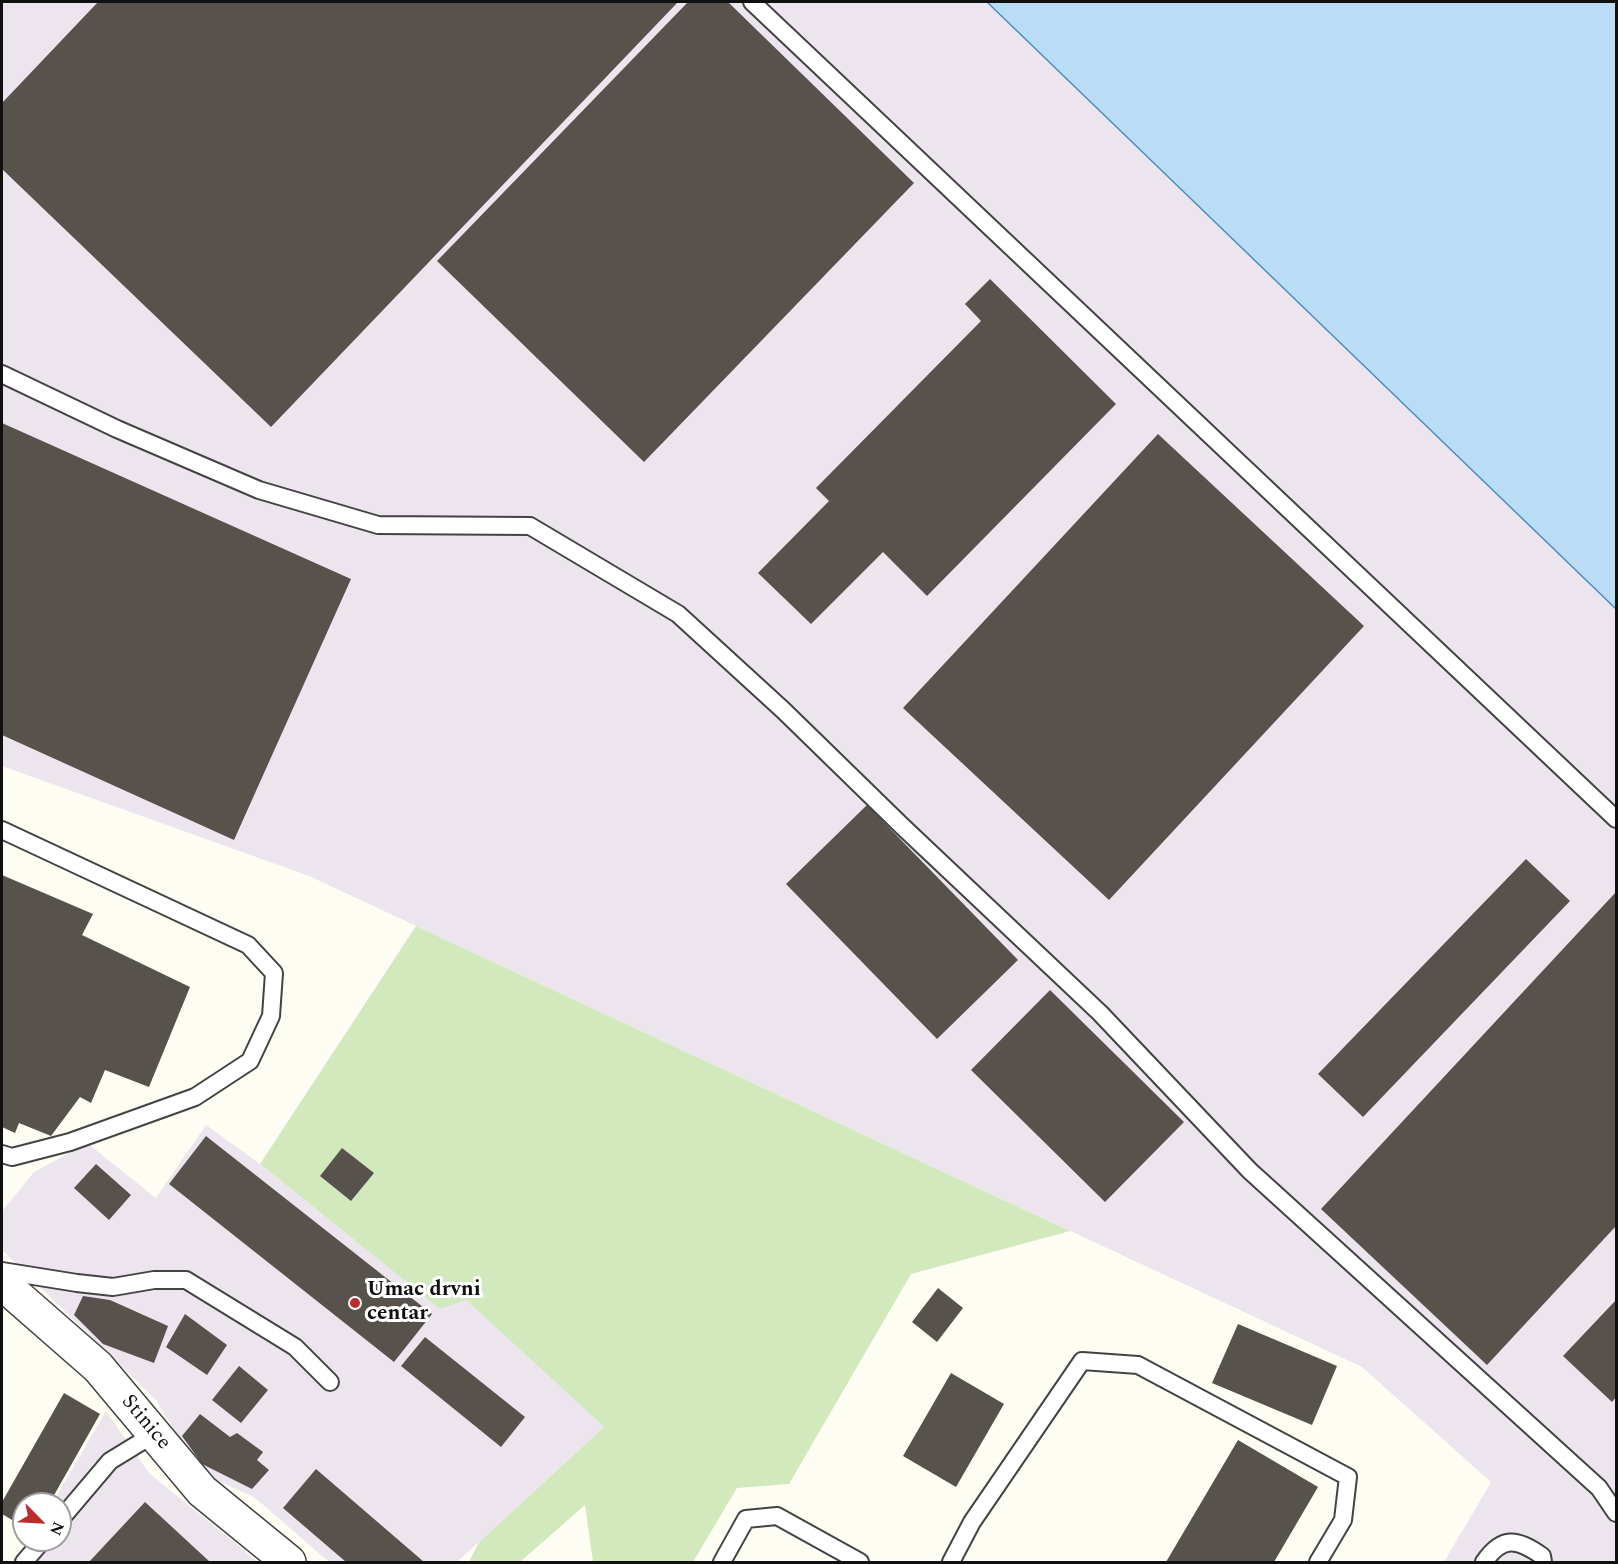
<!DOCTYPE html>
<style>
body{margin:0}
#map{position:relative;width:1618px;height:1564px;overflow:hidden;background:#fefdf3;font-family:Spectral,serif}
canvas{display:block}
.frame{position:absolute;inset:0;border:3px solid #101010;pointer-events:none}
.north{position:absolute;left:12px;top:1492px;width:60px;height:60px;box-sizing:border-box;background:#fff;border:2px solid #9f9f9f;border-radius:50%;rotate:114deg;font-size:16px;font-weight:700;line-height:24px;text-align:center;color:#101010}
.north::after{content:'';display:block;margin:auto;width:21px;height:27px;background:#bb2d2d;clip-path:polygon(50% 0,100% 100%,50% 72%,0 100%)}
</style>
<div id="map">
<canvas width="1618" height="1564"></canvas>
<div class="frame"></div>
<div class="north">N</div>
</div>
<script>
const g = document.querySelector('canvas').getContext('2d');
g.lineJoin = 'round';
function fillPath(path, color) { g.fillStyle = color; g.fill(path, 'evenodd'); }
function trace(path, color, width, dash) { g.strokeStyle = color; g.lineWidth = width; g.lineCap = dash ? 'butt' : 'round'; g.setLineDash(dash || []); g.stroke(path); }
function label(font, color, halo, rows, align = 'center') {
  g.font = font + ' Spectral,serif'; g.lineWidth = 6; g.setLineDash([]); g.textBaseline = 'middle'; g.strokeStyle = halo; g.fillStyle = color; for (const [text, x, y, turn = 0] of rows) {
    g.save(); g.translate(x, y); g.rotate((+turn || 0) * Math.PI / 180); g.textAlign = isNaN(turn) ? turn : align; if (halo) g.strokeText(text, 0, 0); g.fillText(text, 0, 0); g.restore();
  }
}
fillPath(new Path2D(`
 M2 2H987L1616 609V1562H1444L1491 1482 1362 1367 309 876 2 766Z
 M206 1125 260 1164 440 1309 465 1299 604 1427 457 1562H329L254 1497 200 1473 156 1400 2 1250V1211L34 1172 87 1143 156 1198Z
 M106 1411 149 1473 258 1562H12L31 1540H60V1504H52Z`), '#ede5ee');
fillPath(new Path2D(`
 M416 926 1070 1231 911 1274 789 1484 737 1488 693 1562H593L585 1505 520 1562H469L479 1542 604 1427 466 1300 440 1309 260 1164Z`), '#d2e8bd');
const water = new Path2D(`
 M987 2H1616V609Z`);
fillPath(water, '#badcf4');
trace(water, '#448ec8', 1.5);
fillPath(new Path2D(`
 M98 2H678L271 427 2 169V103Z
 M688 2H728L914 183 644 462 437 261Z
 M990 279 1116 404 927 596 883 552 811 624 758 573 829 501 816 488 981 321 965 304Z
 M2 423 351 579 234 840 2 735Z
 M1158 434 1364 626 1109 900 903 708Z
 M867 805 1018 960 937 1039 786 884Z
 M1526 859 1570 901 1363 1117 1318 1074Z
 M2 875 93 914 82 935 190 987 149 1087 105 1070 91 1103 80 1097 51 1136 19 1123 15 1133 2 1127Z
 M1616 892V1226L1487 1365 1321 1209Z
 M1050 990 1184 1122 1105 1202 971 1070Z
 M206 1136 432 1314 394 1362 169 1184Z
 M342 1148 374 1173 351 1201 320 1176Z
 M96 1164 131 1195 109 1220 74 1188Z
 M938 1288 963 1308 937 1342 912 1322Z
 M83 1296 110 1300 168 1326 154 1363 103 1344 74 1315Z
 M1616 1300V1397L1612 1402 1563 1356Z
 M185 1314 227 1345 207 1375 166 1347Z
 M1238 1324 1337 1366 1312 1425 1212 1383Z
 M425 1337 525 1417 501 1447 401 1366Z
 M239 1366 268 1390 241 1423 212 1400Z
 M951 1373 1004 1404 956 1487 903 1456Z
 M64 1393 100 1414 49 1504H24V1527L2 1514V1502Z
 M200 1414 230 1437 237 1433 263 1452 257 1460 269 1470 252 1489 202 1464 182 1436Z
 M1238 1440 1318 1487 1274 1562H1166Z
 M316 1469 424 1562H346L283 1508Z
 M145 1502 210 1562H89Z`), '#58524d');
const lane = new Path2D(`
 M752 2 1616 819
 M2 374 117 429 259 490 378 525 530 526 678 614 783 710 902 826 1100 1013 1250 1171 1599 1488 1616 1513
 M2 830 248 945 274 973 271 1016 250 1061 195 1097 70 1142 12 1157 2 1154
 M2 1271 77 1283 113 1287 154 1280H186L295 1347 330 1382
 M60 1520 110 1461 154 1434
 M24 1562 43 1540
 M722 1562 746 1519 777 1516 860 1562
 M951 1562 972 1522 1082 1361 1138 1365 1348 1477 1343 1520 1318 1562
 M1484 1562C1502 1536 1517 1538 1542 1556L1543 1562`);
const street = new Path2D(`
 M2 1283 98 1367 202 1491 289 1562`);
trace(lane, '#434343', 20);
trace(street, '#434343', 36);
trace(lane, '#fff', 16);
trace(street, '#fff', 33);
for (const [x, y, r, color] of [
 [355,1303,6,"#bb2d2d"]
]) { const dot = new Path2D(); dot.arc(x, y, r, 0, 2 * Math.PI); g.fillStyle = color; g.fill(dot); trace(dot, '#fff', 2); }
label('bold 21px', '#101010', '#fff', [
 ["Umac drvni",367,1291],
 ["centar",367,1315]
], 'left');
label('21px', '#101010', '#fff', [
 ["Stinice",145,1423,50]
]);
</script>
